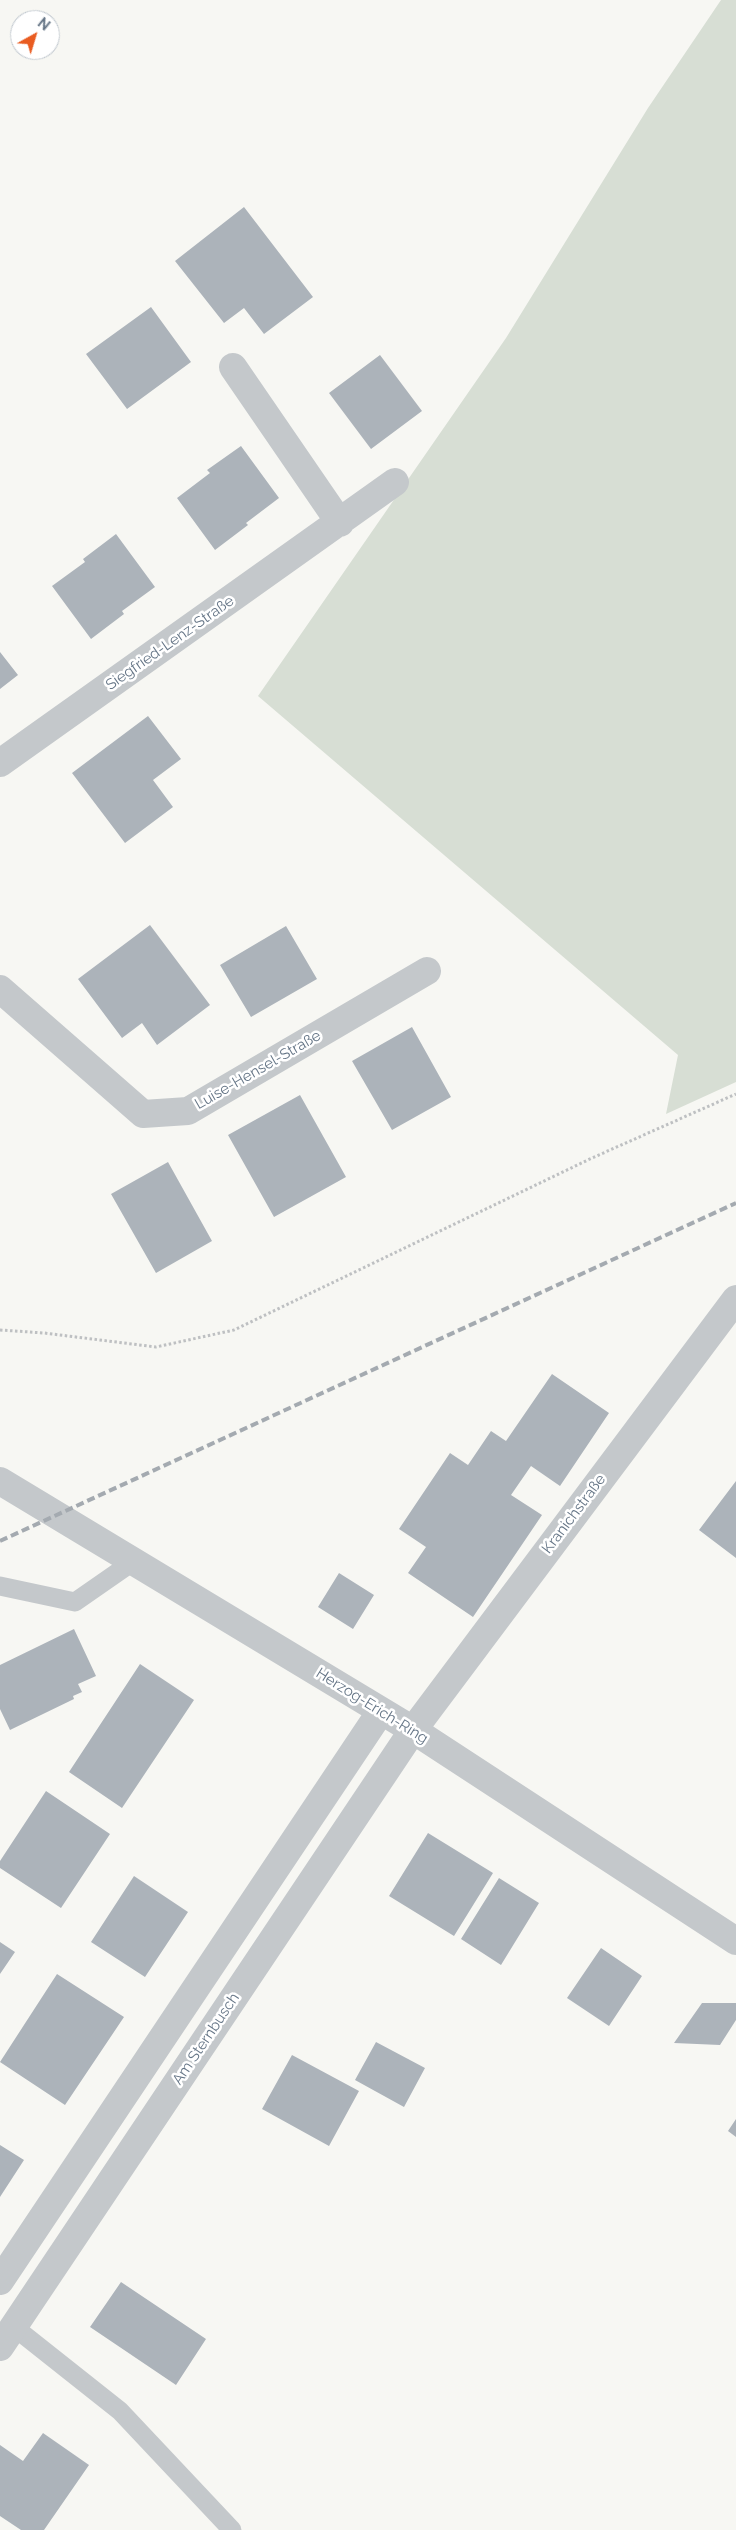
<!DOCTYPE html>
<meta charset="utf-8">
<style>
body{margin:0}
#map{position:relative;width:736px;height:2530px;overflow:hidden;background:#f7f7f3;font-family:Raleway,sans-serif}
canvas{display:block}
.north{position:absolute;left:10px;top:10px;width:50px;height:50px;box-sizing:border-box;background:#fff;border:1px solid #c1c8cf;border-radius:50%;rotate:39deg;font-size:14px;font-weight:700;line-height:20px;text-align:center;color:#657586}
.north::after{content:'';display:block;margin:auto;width:18px;height:22px;background:#e95c21;clip-path:polygon(50% 0,100% 100%,50% 72%,0 100%)}
</style>
<div id="map">
<canvas width="736" height="2530"></canvas>
<div class="north">N</div>
</div>
<script>
const g = document.querySelector('canvas').getContext('2d');
g.lineJoin = 'round';
function fillPath(path, color) { g.fillStyle = color; g.fill(path, 'evenodd'); }
function trace(path, color, width, dash) { g.strokeStyle = color; g.lineWidth = width; g.lineCap = dash ? 'butt' : 'round'; g.setLineDash(dash || []); g.stroke(path); }
function label(font, color, halo, rows, align = 'center') {
  g.font = font + ' Raleway,sans-serif'; g.lineWidth = 5; g.setLineDash([]); g.textBaseline = 'middle'; g.strokeStyle = halo; g.fillStyle = color; for (const [text, x, y, turn = 0] of rows) {
    g.save(); g.translate(x, y); g.rotate((+turn || 0) * Math.PI / 180); g.textAlign = isNaN(turn) ? turn : align; if (halo) g.strokeText(text, 0, 0); g.fillText(text, 0, 0); g.restore();
  }
}
fillPath(new Path2D(`
 M721 0H736V1082L666 1114 678 1055 258 696 506 338 648 108Z`), '#d7ded4');
fillPath(new Path2D(`
 M244 207 313 297 264 334 244 308 224 323 175 261Z
 M151 307 191 362 127 409 86 354Z
 M380 355 422 411 371 449 329 393Z
 M241 446 279 498 246 523 248 525 215 550 177 498 210 473 207 470Z
 M116 534 155 587 122 611 124 614 91 639 52 586 85 562 83 559Z
 M0 652 18 675 0 689Z
 M148 716 181 759 153 780 173 807 125 843 72 773Z
 M150 925 210 1005 157 1045 142 1023 122 1038 78 979Z
 M286 926 317 979 251 1017 220 965Z
 M412 1027 451 1097 392 1130 352 1061Z
 M300 1095 346 1177 274 1217 228 1135Z
 M168 1162 212 1241 156 1273 111 1194Z
 M552 1374 609 1413 560 1486 531 1466 511 1495 542 1515 473 1617 408 1573 426 1547 399 1529 450 1453 468 1465 491 1431 506 1441Z
 M736 1481V1558L699 1530Z
 M339 1573 374 1595 353 1629 318 1607Z
 M74 1629 96 1676 78 1684 82 1692 73 1696 74 1699 10 1730 0 1709V1665Z
 M140 1664 194 1700 122 1808 69 1772Z
 M46 1791 110 1834 61 1908 0 1868V1861Z
 M428 1833 493 1873 454 1936 389 1896Z
 M134 1876 188 1912 145 1977 91 1942Z
 M499 1878 539 1903 501 1965 461 1939Z
 M0 1942 15 1952 0 1974Z
 M601 1948 642 1976 609 2026 567 1998Z
 M57 1974 124 2017 65 2105 0 2062Z
 M702 2003H736V2020L720 2045 674 2043Z
 M376 2042 425 2068 404 2107 355 2080Z
 M292 2055 359 2091 329 2146 262 2109Z
 M736 2119V2137L728 2131Z
 M0 2145 24 2160 0 2197Z
 M121 2282 206 2339 176 2385 90 2327Z
 M43 2433 89 2465 44 2530H21L0 2516V2445L23 2461Z`), '#acb3ba');
trace(new Path2D(`
 M0 1330 44 1333 156 1347 234 1330 592 1158 736 1094`), '#bec0c2', 3, [2.5, 2.5]);
trace(new Path2D(`
 M0 1586 75 1602 134 1561
 M14 2327 120 2411 232 2530`), '#c4c8cb', 19);
trace(new Path2D(`
 M233 367 340 523
 M0 763 395 482
 M0 989 143 1114 188 1111 427 971
 M0 1481 413 1730 736 1941
 M0 2281 381 1711
 M0 2347 413 1730 736 1299`), '#c4c8cb', 28);
trace(new Path2D(`
 M0 1541 736 1203`), '#a4aab0', 4, [8, 4]);
label('15px', '#657586', '#fff', [
 ["Siegfried-Lenz-Straße",170,643,-35],
 ["Luise-Hensel-Straße",258,1070,-30],
 ["Kranichstraße",574,1514,-53],
 ["Herzog-Erich-Ring",372,1706,32],
 ["Am Sternbusch",206,2039,-56]
]);
</script>
